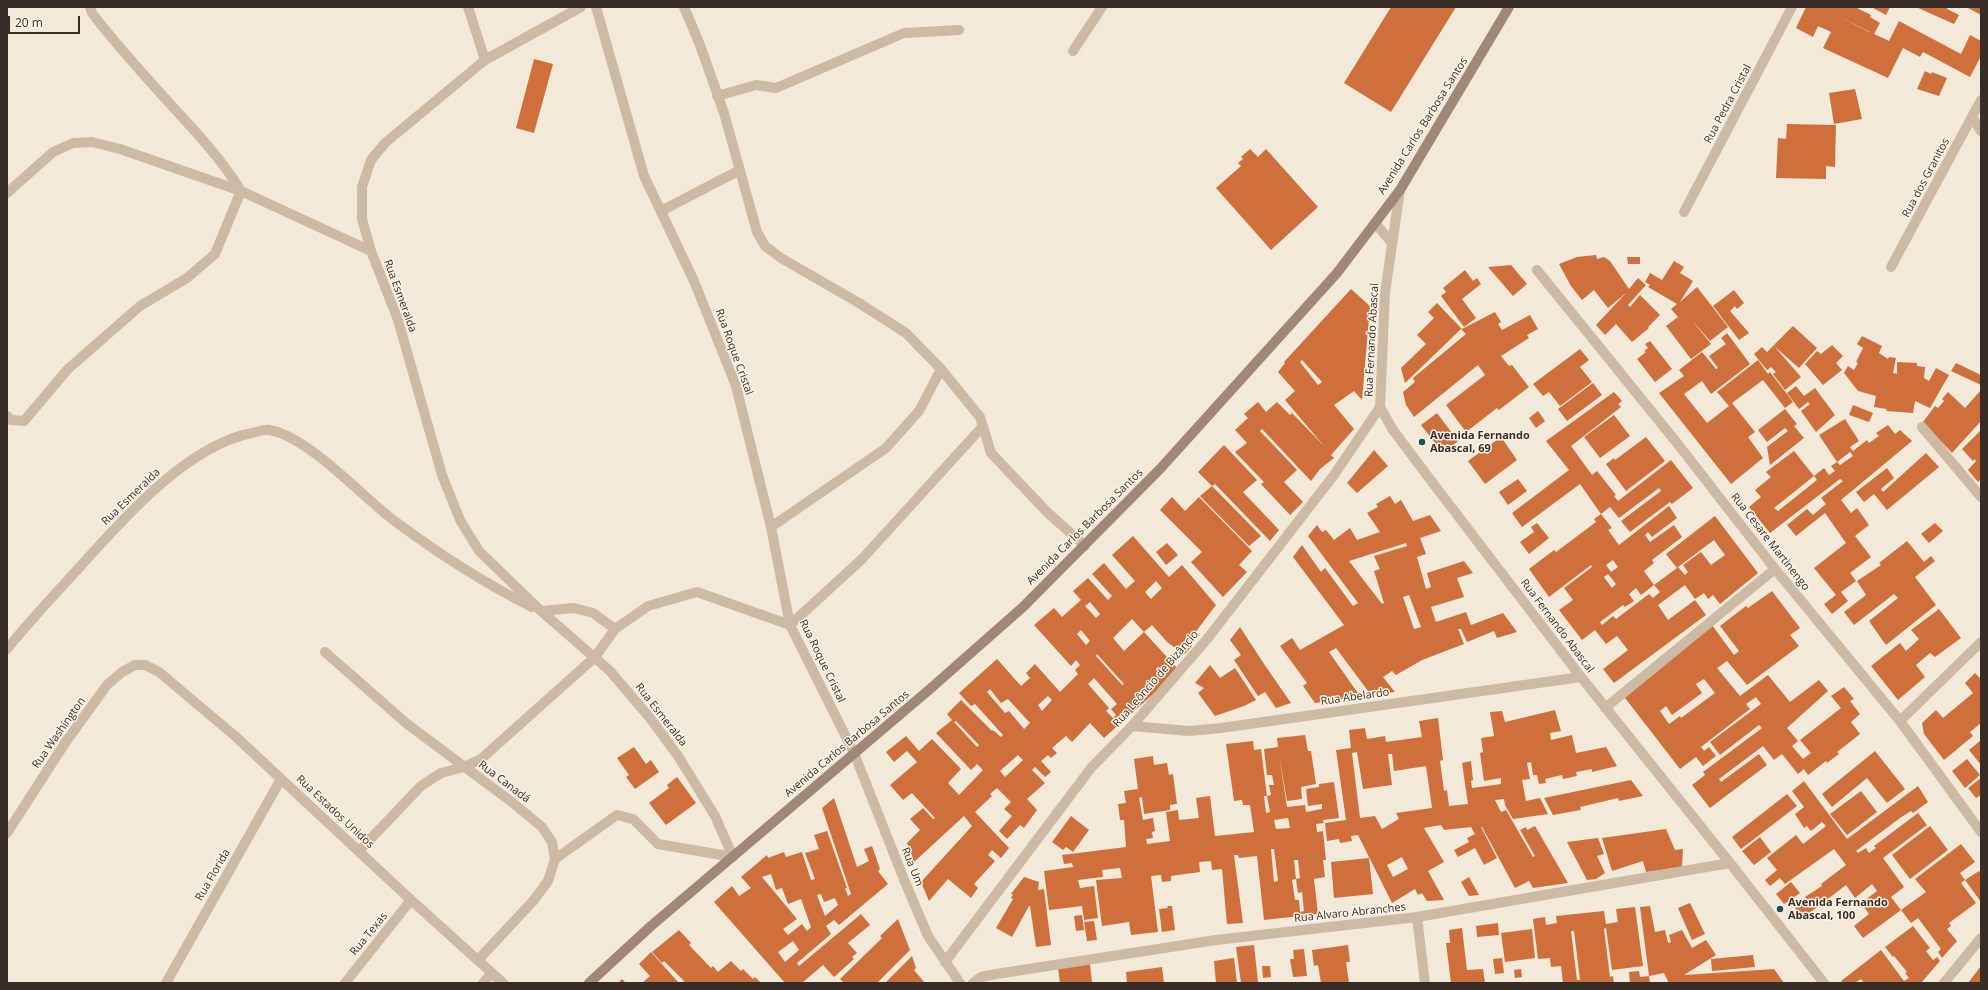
<!DOCTYPE html>
<meta charset="utf-8">
<style>
body{margin:0}
#map{position:relative;width:1988px;height:990px;overflow:hidden;background:#f3e9d9;font-family:"Open Sans",sans-serif}
canvas{display:block}
.frame{position:absolute;inset:0;border:8px solid #372d26;pointer-events:none}
.scale{position:absolute;left:8px;top:16px;width:72px;height:18px;box-sizing:border-box;border:2px solid #372d26;border-top:0;padding-left:5px;font-size:12px;line-height:14px;white-space:nowrap;color:#372d26;-webkit-text-stroke:3px #faf3e6;paint-order:stroke}
</style>
<div id="map">
<canvas width="1988" height="990"></canvas>
<div class="frame"></div>
<div class="scale">20 m</div>
</div>
<script>
const g = document.querySelector('canvas').getContext('2d');
g.lineJoin = 'round';
function fillPath(path, color) { g.fillStyle = color; g.fill(path, 'evenodd'); }
function trace(path, color, width, dash) { g.strokeStyle = color; g.lineWidth = width; g.lineCap = dash ? 'butt' : 'round'; g.setLineDash(dash || []); g.stroke(path); }
function label(font, color, halo, rows, align = 'center') {
  g.font = font + ' "Open Sans",sans-serif'; g.lineWidth = 3; g.setLineDash([]); g.textBaseline = 'middle'; g.strokeStyle = halo; g.fillStyle = color; for (const [text, x, y, turn = 0] of rows) {
    g.save(); g.translate(x, y); g.rotate((+turn || 0) * Math.PI / 180); g.textAlign = isNaN(turn) ? turn : align; if (halo) g.strokeText(text, 0, 0); g.fillText(text, 0, 0); g.restore();
  }
}
fillPath(new Path2D(`
 M1391 7H1456L1391 112 1344 83Z
 M1806 7H1855L1871 15 1870 17 1880 23 1874 34 1887 40 1889 41 1899 21 1961 54 1970 35 1981 41V56L1970 77 1923 52 1920 57 1903 48 1888 78 1823 48 1831 32 1818 26 1813 37 1796 28ZM1836 15 1870 32H1869Z
 M1871 7H1890L1886 15Z
 M1916 7H1948L1947 9 1959 15 1954 24Z
 M1966 7H1981V15Z
 M534 59 553 64 534 133 516 128Z
 M1925 71 1931 74 1932 72 1947 78 1939 96 1917 89Z
 M1855 89 1862 119 1834 124 1829 93Z
 M1787 124 1836 125 1835 167 1826 166V179L1776 178 1778 138 1786 139Z
 M1250 149 1258 157 1266 149 1318 207 1271 250 1216 188 1241 166 1238 163 1243 159 1241 157Z
 M1596 255 1597 259 1604 257 1610 261 1629 289 1638 278 1646 285 1628 305 1630 307 1640 295 1660 315 1648 327 1649 328 1632 342 1616 324 1605 335 1596 325 1626 293 1608 308 1594 290 1582 300 1571 286 1559 264 1577 257Z
 M1627 257H1640V264H1628Z
 M1674 261 1684 267 1680 273 1693 281 1680 302 1697 287 1728 327 1710 341 1691 319 1711 344 1691 359 1666 326 1678 317 1671 309 1677 304 1648 287 1650 285 1645 282 1650 273 1662 280Z
 M1511 265 1527 284 1513 296 1488 267Z
 M1465 270 1473 281 1477 278 1481 284 1462 299 1476 318 1464 327 1441 296 1446 292 1443 288Z
 M1351 289 1370 306 1362 400 1354 391 1334 405 1354 429 1331 455 1334 458 1320 469 1311 481 1262 429 1260 431 1297 470 1284 482 1303 502 1290 515 1261 484 1264 482 1235 452 1247 443 1235 430 1248 418 1244 414 1258 402 1266 412 1277 402 1290 415 1292 413 1324 446 1285 400 1295 391 1278 372 1285 363 1284 362ZM1302 360 1322 382 1318 385 1300 362Z
 M1734 290 1744 303 1737 309 1735 306 1730 311 1749 333 1739 340 1713 306Z
 M1437 303 1462 329 1495 312 1501 322 1498 324 1502 330 1530 315 1538 329 1527 335 1529 338 1501 356 1509 366 1512 365 1529 387 1499 410 1497 408 1466 432 1446 405 1485 375 1478 365 1414 417 1406 405 1403 392 1415 382 1413 378 1466 334 1461 329 1405 383 1401 368 1426 344 1417 335 1434 318 1428 312Z
 M1793 326 1817 348 1799 368 1774 346 1801 377 1785 390 1773 374 1776 372 1771 367 1767 370 1754 354 1762 347 1767 352Z
 M1727 333 1750 364 1711 394 1702 381 1684 394 1707 423 1729 406 1717 392 1758 360 1768 374 1770 372 1793 402 1785 408 1763 380 1732 403 1755 432 1748 437 1763 458 1731 484 1659 393 1684 376 1679 370 1702 352 1716 369 1718 368 1709 356 1726 344 1721 338Z
 M1862 336 1882 346 1879 353 1888 359 1889 357 1896 358 1893 373 1897 374V362L1917 363V366L1925 367 1924 378 1929 381 1936 368 1949 375 1930 408 1915 401 1913 413 1886 411 1887 409 1874 407 1876 396 1858 391 1844 373 1848 366 1854 370 1858 363 1856 362 1863 348 1857 344Z
 M1650 341 1672 369 1655 382 1637 359 1646 352 1644 351 1648 348 1645 344Z
 M1832 345 1843 356 1836 363 1842 370 1823 385 1805 364 1817 351 1821 354Z
 M1580 349 1589 360 1580 367 1592 382 1560 406 1549 392 1543 396 1533 384Z
 M1956 363 1981 375V385L1951 371Z
 M1593 383 1602 395 1567 421 1558 409Z
 M1796 386 1804 396 1815 388 1835 415 1816 432 1801 411 1810 404 1808 402 1799 409 1787 393Z
 M1981 390V421L1952 453 1923 422 1935 406 1938 408 1944 401 1942 399 1948 392 1965 408Z
 M1614 392 1622 401 1618 404 1621 407 1571 446 1592 475 1597 471 1616 495 1614 496 1618 501 1671 460 1693 488 1672 504 1670 502 1630 532 1621 521 1661 491 1659 488 1619 518 1610 507 1601 514 1580 484 1522 527 1512 513 1569 470 1546 441Z
 M1853 405 1873 413 1869 422 1849 415Z
 M1785 409 1797 424 1794 426 1804 438 1770 465 1767 447 1788 431 1785 428 1767 442 1758 430Z
 M1538 411 1545 421 1536 428 1529 418Z
 M1437 413 1458 441 1443 453 1421 425Z
 M1614 415 1630 436 1600 458 1584 437Z
 M1845 419 1859 441 1850 447 1853 451 1867 440 1869 443 1879 436 1876 433 1888 425 1895 434 1900 430 1912 441 1841 500 1851 513 1857 508 1869 525 1855 536 1871 557 1850 573 1856 581 1841 592 1848 601 1832 614 1824 604 1836 595 1814 568 1846 543 1825 513 1796 536 1787 525 1807 509 1813 515 1826 504 1821 498 1843 481 1840 479 1770 533 1749 507 1761 497 1755 490 1771 477 1766 472 1794 451 1814 476 1774 508 1778 511 1817 480 1814 476 1824 468 1829 475 1835 471 1831 466 1837 462 1840 465 1853 456 1850 452 1837 462 1819 435Z
 M1981 430V479L1978 482 1968 470 1976 461 1975 459 1973 461 1962 449Z
 M1501 437 1517 460 1485 484 1468 461Z
 M1646 437 1665 461 1626 491 1606 464 1614 458 1615 460Z
 M1224 445 1257 480 1243 492 1279 530 1270 541 1215 484 1212 486 1261 536 1249 546 1200 496 1212 486 1198 472Z
 M1374 450 1388 466 1357 493 1347 483Z
 M1926 453 1939 467 1887 510 1874 494 1864 502 1856 492 1887 468 1894 478 1881 489 1883 492Z
 M1518 479 1527 491 1508 505 1499 492Z
 M1390 496 1395 504 1401 500 1413 521 1430 515 1441 531 1420 538 1426 554 1417 557 1426 589 1431 587 1427 573 1464 561 1473 573 1457 578 1464 597 1431 607 1436 622 1466 612 1471 625 1503 613 1517 632 1497 638 1494 631 1467 642 1461 629H1458L1464 644 1422 660 1396 675 1392 671 1383 677 1395 692 1371 695 1336 648 1329 652 1360 696 1315 703 1303 686 1307 683 1280 646 1292 638 1300 650 1344 625 1293 557 1302 545 1321 572 1325 568 1353 606 1358 603 1308 536 1317 525 1322 532 1326 530 1334 540 1350 528 1357 540 1380 532 1367 513 1378 507 1376 504ZM1406 543 1407 546 1374 556 1380 569 1374 571 1384 603 1382 604 1349 561ZM1409 595 1421 627 1414 629 1403 597Z
 M1172 497 1185 511 1199 497 1252 551 1239 565 1247 572 1223 597 1191 562 1202 552 1160 510Z
 M1669 506 1677 518 1652 537 1648 532 1645 535 1650 542 1674 525 1682 537 1652 560 1654 563 1644 571 1654 585 1641 595 1636 588 1629 594 1634 601 1625 607 1623 605 1600 622 1602 625 1613 616 1616 619 1649 594 1653 598 1660 592 1654 585 1677 568 1666 554 1715 516 1758 573 1720 604 1713 595 1708 599 1704 593 1695 599 1685 585 1658 605 1668 620 1695 600 1706 615 1614 683 1603 669 1628 650 1617 636 1606 644 1595 630 1582 640 1559 610 1573 600 1564 588 1592 567 1591 565 1549 597 1529 569 1554 550 1556 552 1596 522 1594 519 1601 514 1612 528 1608 530 1619 545ZM1714 540 1725 555 1711 565 1701 552 1683 565 1688 572 1685 575 1678 567ZM1613 560 1618 567 1611 572 1606 565ZM1608 574 1616 584 1612 588 1604 577Z
 M1537 523 1549 538 1529 554 1520 542 1534 532 1531 527Z
 M1935 523 1943 531 1929 543 1921 534Z
 M1133 536 1169 577 1182 565 1216 605 1188 642 1192 646 1185 654 1168 643 1152 625 1144 632 1132 619 1113 638 1124 651 1144 632 1178 669 1160 688 1104 738 1090 723 1072 742 1066 736 1052 748 1057 753 1051 758 1048 755 1041 761 1051 772 1045 777 1035 767 1032 770 1045 783 1027 799 1037 810 1024 828 1020 825 1007 839 999 831 1012 816 1004 809 1011 802 997 788 990 794 992 796 975 812 1009 848 1001 858 992 850 988 855 995 861 974 884 978 888 971 898 948 879 929 901 921 882 972 826 964 816 914 862 907 843 920 830 910 819 923 808 933 819 935 818 912 793 903 800 890 785 917 762 907 751 894 762 886 752 906 736 919 751 932 739 961 769 948 783 959 795 983 770 977 764 971 770 936 733 952 720 947 714 961 700 992 731 993 730 1001 737 1003 735 975 704 971 706 959 693 997 659 1021 686 1030 678 1026 673 1035 664 1060 692 1078 674 1075 670 1080 665 1076 660 1071 666 1034 625 1054 608 1062 617 1081 600 1073 591 1088 578 1108 600 1112 596 1092 574 1104 563 1126 589 1135 581 1112 555ZM1156 581 1162 588 1151 599 1145 592ZM1090 602 1100 614 1096 618 1085 606ZM1081 630 1090 641 1086 645 1077 634ZM1097 654 1124 684 1122 685 1096 656ZM1094 678 1117 704 1111 709 1116 715 1113 718 1106 711 1109 708 1088 684ZM990 689 1001 703 1008 699 1030 723 1024 729 1009 711 1005 713 987 692ZM1048 696 1052 700 1042 711 1038 705ZM956 721 979 745 977 747 954 722ZM1018 755 1023 760 1005 777 1000 771Z
 M1907 541 1924 562 1931 556 1935 561 1915 577 1936 605 1886 645 1869 621 1898 598 1894 594 1854 625 1844 612 1866 595 1857 581 1881 565 1879 563Z
 M1167 543 1178 555 1166 565 1156 552Z
 M1772 591 1800 628 1790 635 1799 646 1747 685 1727 661 1717 668 1740 696 1768 675 1790 702 1819 680 1828 691 1787 728 1798 741 1792 746 1803 759 1811 753 1800 740 1841 708 1831 696 1844 687 1854 699 1850 701 1860 714 1851 722 1860 734 1837 752 1839 754 1827 763 1826 761 1808 775 1804 769 1798 774 1782 754 1774 760 1763 746 1719 779 1721 782 1759 754 1767 765 1710 808 1692 785 1705 775 1703 772 1762 728 1759 725 1720 755 1710 742 1761 704 1756 697 1746 704 1750 709 1701 747 1704 751 1709 747 1716 756 1703 766 1696 757 1680 769 1622 694 1712 625 1734 655 1739 651 1720 626 1746 606 1748 608ZM1704 679 1715 693 1681 718 1680 716 1669 724 1660 711 1666 706 1672 715 1702 693 1696 684Z
 M1939 609 1961 638 1935 657 1930 653 1916 665 1925 677 1898 700 1871 666 1900 643 1906 651 1919 639 1911 630Z
 M1240 627 1264 664 1291 703 1276 708 1265 692 1258 696 1234 660 1241 655 1230 640Z
 M1210 665 1220 678 1235 668 1256 700 1244 706 1215 716 1198 693 1204 688 1195 683Z
 M1975 673 1980 678 1981 677V723L1970 732 1973 736 1944 760 1924 734 1922 723 1936 710 1943 718 1973 693 1965 683Z
 M1555 710 1561 731 1550 733 1551 740 1572 735 1576 753 1606 747 1617 766 1592 772V769L1576 772 1577 776 1563 779 1562 775 1545 779 1546 783 1539 784 1537 775H1533L1531 762 1527 763 1530 779 1522 780 1526 801 1540 798 1548 814 1513 819 1505 805 1504 799 1495 800 1501 812 1506 810 1533 857 1535 856 1520 830 1526 827 1527 830 1535 826 1568 883 1533 888 1529 881 1515 888 1482 827H1481L1497 858 1484 865 1475 848 1458 857 1454 850 1469 842 1467 838 1475 834 1471 827 1444 830 1441 825 1424 828 1444 862 1428 871 1444 900 1427 901 1422 893 1418 895 1415 889 1392 903 1358 835 1351 836 1352 841 1340 843 1339 839 1327 841 1325 823 1346 820 1336 750 1351 748 1349 730 1365 728 1367 739 1385 736 1386 742 1422 737 1419 721 1438 718 1443 760 1440 761 1444 791 1447 790 1449 806 1468 804 1462 763 1471 761 1473 780 1471 781 1472 788 1501 784V778L1484 781 1480 753 1483 752 1481 738 1494 736 1490 712 1502 711 1505 722ZM1357 752 1363 789 1392 785 1388 754H1392L1394 771 1426 766 1432 808 1396 813 1399 819 1382 829 1375 816 1360 818 1352 753ZM1402 857 1408 869 1393 877 1387 865Z
 M1305 735 1308 751H1311L1316 784 1301 787 1302 799 1287 801 1279 755 1287 807 1305 805 1306 812 1322 809V804L1308 806 1306 789 1319 787V784L1334 782 1339 818 1323 820 1324 823 1316 824 1317 832 1323 831 1326 860H1323L1325 877 1314 879 1318 914 1264 920 1257 856 1239 858 1238 855H1234L1243 923 1227 924 1222 869 1212 870 1211 861 1199 862 1200 872 1171 876V881L1162 882 1161 875 1151 876 1158 932 1131 935 1129 922 1102 926 1096 880 1122 878 1120 868 1102 870 1103 877 1078 880 1080 888 1094 886 1098 918 1084 920 1082 906 1049 910 1044 871 1073 867 1072 863 1064 864 1062 855 1126 847 1124 820H1120L1118 804 1126 803 1124 791 1138 789 1134 759 1153 756 1154 765 1167 763 1169 775 1173 774 1177 804 1170 805V810L1144 814 1142 797 1139 798 1143 820 1153 818 1155 831 1152 832 1153 838 1146 839 1147 844 1170 841 1166 812 1178 810 1179 820 1199 818 1196 798 1210 796 1215 836 1254 832 1250 805H1243L1242 800 1234 801 1226 744 1253 741 1254 750 1261 749 1267 796 1271 795 1269 785H1274L1272 775H1267L1264 749 1278 747 1277 738ZM1264 796H1267L1270 812 1266 813ZM1288 818 1290 828 1276 829 1274 820ZM1271 849H1274L1278 881 1274 882ZM1294 860H1298L1300 878 1296 879 1298 893 1302 892 1304 911 1300 912 1299 900H1295L1292 880 1296 879Z
 M1981 740V765L1969 750Z
 M634 747 646 764 651 760 659 772 635 789 626 777 629 775 617 758Z
 M1875 751 1905 789 1887 803 1867 778 1832 807 1822 794Z
 M1967 759 1980 775 1965 788 1952 771Z
 M677 777 696 803 666 825 649 803 669 788 667 785Z
 M1981 778V795L1976 798 1968 788Z
 M1631 780 1643 796 1619 801 1618 798 1580 807 1581 810 1553 815 1544 798Z
 M1804 781 1847 839 1918 786 1928 802 1913 813 1911 811 1900 818 1856 851 1858 853 1866 848 1869 853 1876 848 1874 846 1918 813 1927 825 1883 858 1904 887 1891 897 1901 910 1863 938 1854 926 1869 914 1861 903 1877 891 1872 884 1855 898 1846 885 1803 918 1795 908 1807 899 1805 897 1822 886 1821 884 1846 865 1834 849 1785 884 1780 878 1770 886 1765 880 1777 870 1767 858 1796 835 1803 844 1826 826 1822 822 1811 831 1807 826 1804 828 1795 814 1804 807 1792 791Z
 M1861 791 1877 812 1847 835 1830 814Z
 M1787 794 1797 806 1741 849 1732 837Z
 M834 798 857 867 869 861 864 849 872 846 880 869 878 871 888 884 839 925 834 920 826 926 831 934 797 963 799 966 861 914 870 925 848 943 857 953 852 957 854 959 834 977 823 965 802 983H785L714 902 732 886 739 896 751 888 741 877 767 855 768 858 784 852 786 857 802 852 811 880 815 879 805 853 819 849 814 835 827 831 847 888H845L848 896 851 894 822 808ZM771 874 776 890 782 888 788 904 801 899 811 927 807 931 802 924 788 935 783 929 797 919 762 877ZM821 894 824 902 835 898 838 905 825 916 817 895ZM793 941 799 950 785 962 778 952Z
 M1071 816 1089 830 1073 852 1066 847 1063 850 1052 842Z
 M1930 826 1948 850 1910 879 1892 855Z
 M1666 829 1675 850 1683 849 1682 867 1646 872 1643 861 1612 871 1602 838Z
 M1760 837 1771 852 1754 865 1742 851Z
 M1598 838 1604 854 1597 856 1605 873 1596 879 1587 880 1567 842Z
 M1961 844 1975 862 1960 873 1965 880 1961 883 1976 903 1949 923 1951 926 1947 929 1957 941 1942 958 1938 952 1941 949 1918 918 1911 923 1901 910 1926 892 1915 879Z
 M1369 858 1373 894 1334 898 1331 862Z
 M1979 871 1981 874V902L1965 880Z
 M1024 877 1039 882 1038 890 1044 889 1051 945 1036 947 1030 906H1029L1012 937 996 928 1013 899 1011 898 1013 894H1011Z
 M1469 877 1479 895 1469 896 1461 882Z
 M1791 882 1800 893 1784 904 1776 894Z
 M1690 903 1705 934 1692 940 1678 908Z
 M1167 906H1172L1175 930 1162 932 1159 909 1168 908Z
 M1650 906 1655 932 1665 930 1668 943 1671 942 1669 935 1682 930 1692 948 1706 940 1716 955 1684 975 1774 969 1784 983H1669L1664 973 1649 976 1650 983H1630L1629 972 1639 971 1640 977 1649 976 1640 907Z
 M1635 907 1643 966 1612 970 1606 928 1604 929 1610 977 1613 976 1614 983H1563L1561 966 1551 967 1550 958 1538 959 1533 919 1545 917 1546 925 1557 923 1556 916 1604 911 1606 924 1618 922 1616 909ZM1571 931H1574L1580 980H1577Z
 M1082 915 1084 930 1076 931 1074 916Z
 M898 919 910 950 877 983H844L840 979 882 938 880 936Z
 M1094 921 1097 940 1087 941 1084 922Z
 M1498 923 1499 935 1477 937 1476 926Z
 M1913 926 1930 948 1926 951 1933 960 1937 957 1940 961 1921 983H1864L1861 979 1855 983H1842L1841 981 1881 950 1904 981 1909 978 1905 973 1907 972 1894 956 1893 957 1885 947Z
 M1462 928 1467 970 1483 969 1485 983H1451L1446 943H1450L1449 930Z
 M1532 929 1535 958 1505 962 1501 933Z
 M679 930 691 943 689 945 711 968 713 966 718 972 731 961 741 971 743 969 753 979 755 977 761 983H683L684 981 664 961 662 963 652 952Z
 M1254 945 1258 982 1241 983 1236 947Z
 M1348 945 1350 962H1346L1349 983H1321L1318 965 1314 966 1312 950Z
 M1304 949 1307 976 1293 977 1290 959H1294L1293 950Z
 M651 952 679 983H642L650 976 639 964Z
 M1753 955 1755 967 1712 971 1711 959Z
 M912 956 916 968 914 970 925 983H885Z
 M1234 958 1237 983H1216L1214 961Z
 M1502 958 1504 973 1495 974 1493 959Z
 M1090 964 1092 983H1060L1058 968Z
 M1262 966H1270L1271 977 1263 978Z
 M1981 966V983H1968Z
 M1162 967 1164 983H1127L1126 972Z
 M1521 969 1522 977 1515 978 1514 970Z
 M622 979 626 983H618Z`), '#ce6f3c');
trace(new Path2D(`
 M468 7 485 60 385 143 371 160 362 187V219L371 251 398 320 442 475 460 520 479 551 541 611 610 671 650 718 678 756 715 816 733 857
 M596 7 644 176 694 281 736 386 771 527 790 625 854 753 905 882 928 936 960 983
 M684 7 700 45 724 113 757 232 765 246 781 258 859 303 906 333 941 369 980 417 991 453 1047 512 1085 546
 M1073 51 1102 7
 M485 60 581 7
 M717 96 756 85 776 88 904 33 959 30
 M1972 117 1981 131
 M1400 190 1385 293 1380 407 1393 430 1429 478 1581 677 1730 863 1824 983
 M7 193 53 152 73 143 92 142 120 149 241 191 371 251
 M661 211 740 170
 M1684 212 1792 7
 M1375 223 1392 243
 M1891 267 1981 100
 M1537 270 1677 443 1775 569 1900 721 1981 832
 M7 416 11 420 24 421 68 369 140 306 187 278 215 254 241 191C222 160 197 133 172 106 145 76 117 46 92 13L90 7
 M1922 427 1981 497
 M771 527 886 448 919 411 941 369
 M615 629 648 606 697 592 790 625 862 559 983 426
 M7 649C29 622 54 595 78 569 121 521 187 445 252 433 257 432 264 429 269 430 308 436 363 498 396 522 439 554 484 583 532 607
 M325 652 406 723 513 803 542 827 552 842 555 859 548 881 534 900 478 960
 M1605 708 1775 569
 M1900 721 1981 642
 M1132 726 1189 731 1221 728 1581 677
 M7 833 65 743 107 685 122 672 135 665H145L159 672 235 736 411 900 503 983
 M359 851 421 786 441 773 464 767 481 759 595 657 615 629 593 613 574 608 541 611
 M555 859 617 815 633 819 658 844 733 857
 M1417 917 1425 983
 M945 962 1091 768 1132 726 1208 638 1334 475 1380 407
 M166 983 281 779
 M345 983 411 900
 M483 983 492 973
 M973 983 981 977 996 974 1216 940 1417 917 1730 863
 M1944 983 1981 938`), '#ccbaa4', 10);
trace(new Path2D(`
 M589 983 651 926 930 689 1023 607 1160 469 1337 273 1400 190 1509 7`), '#9f8976', 10);
for (const [x, y, r, color] of [
 [1422,442,4,"#194f5b"],
 [1780,909,4,"#194f5b"]
]) { const dot = new Path2D(); dot.arc(x, y, r, 0, 2 * Math.PI); g.fillStyle = color; g.fill(dot); trace(dot, '#faf3e6', 1.5); }
label('11px', '#372d26', '#faf3e6', [
 ["Rua Pedra Cristal",1728,104,-62],
 ["Avenida Carlos Barbosa Santos",1423,126,-58],
 ["Rua dos Granitos",1926,178,-62],
 ["Rua Esmeralda",400,296,70],
 ["Rua Fernando Abascal",1372,340,-87],
 ["Rua Roque Cristal",734,352,70],
 ["Rua Esmeralda",131,497,-44],
 ["Avenida Carlos Barbosa Santos",1085,527,-45],
 ["Rua Cesare Martinengo",1770,542,52],
 ["Rua Fernando Abascal",1557,626,53],
 ["Rua Roque Cristal",822,661,64],
 ["Rua Leôncio de Bizâncio",1156,679,-49],
 ["Rua Abelardo",1355,697,-8],
 ["Rua Esmeralda",661,715,52],
 ["Rua Washington",59,733,-55],
 ["Avenida Carlos Barbosa Santos",847,744,-40],
 ["Rua Canadá",504,782,37],
 ["Rua Estados Unidos",335,812,43],
 ["Rua Um",912,867,68],
 ["Rua Florida",213,875,-60],
 ["Rua Alvaro Abranches",1350,913,-6],
 ["Rua Texas",369,934,-51]
]);
label('bold 11px', '#372d26', '#faf3e6', [
 ["Avenida Fernando",1430,436],
 ["Abascal, 69",1430,449],
 ["Avenida Fernando",1788,903],
 ["Abascal, 100",1788,916]
], 'left');
</script>
